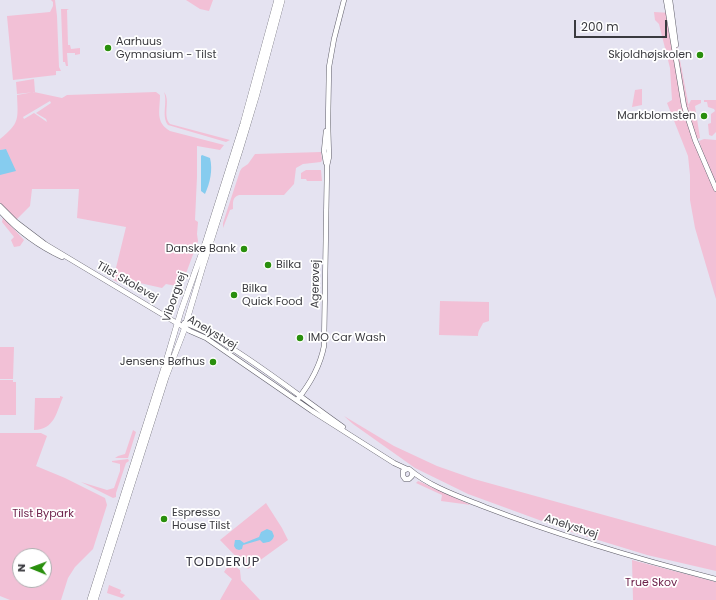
<!DOCTYPE html>
<meta charset="utf-8">
<style>
body{margin:0}
#map{position:relative;width:716px;height:600px;overflow:hidden;background:#e5e3f1;font-family:Poppins,sans-serif}
canvas{display:block}
.north{position:absolute;left:12px;top:548px;width:40px;height:40px;box-sizing:border-box;background:#fff;border:1px solid #b0b0b2;border-radius:50%;rotate:271deg;font-size:11px;font-weight:700;line-height:16px;text-align:center;color:#3a3a3f}
.north::after{content:'';display:block;margin:auto;width:14px;height:18px;background:#298f0d;clip-path:polygon(50% 0,100% 100%,50% 72%,0 100%)}
.scale{position:absolute;left:574px;top:20px;width:93px;height:18px;box-sizing:border-box;border:2px solid #3a3a3f;border-top:0;padding-left:5px;font-size:12px;line-height:14px;white-space:nowrap;color:#3a3a3f;-webkit-text-stroke:3px #fff;paint-order:stroke}
</style>
<div id="map">
<canvas width="716" height="600"></canvas>
<div class="north">N</div>
<div class="scale">200 m</div>
</div>
<script>
const g = document.querySelector('canvas').getContext('2d');
g.lineJoin = 'round';
function fillPath(path, color) { g.fillStyle = color; g.fill(path, 'evenodd'); }
function trace(path, color, width, dash) { g.strokeStyle = color; g.lineWidth = width; g.lineCap = dash ? 'butt' : 'round'; g.setLineDash(dash || []); g.stroke(path); }
function label(font, color, halo, rows, align = 'center') {
  g.font = font + ' Poppins,sans-serif'; g.lineWidth = 3.5; g.setLineDash([]); g.textBaseline = 'middle'; g.strokeStyle = halo; g.fillStyle = color; for (const [text, x, y, turn = 0] of rows) {
    g.save(); g.translate(x, y); g.rotate((+turn || 0) * Math.PI / 180); g.textAlign = isNaN(turn) ? turn : align; if (halo) g.strokeText(text, 0, 0); g.fillText(text, 0, 0); g.restore();
  }
}
fillPath(new Path2D(`
 M51 0H55L57 16 59 67 61 71H56V75L13 80 7 16 50 12 53 6V2Z
 M186 0H213L209 11 200 9Z
 M61 9H69L67 10 68 45H70L71 49 80 48V54L75 55V53H67L68 66H66L65 62H63Z
 M654 12 671 13 692 123 691 112 688 106 691 100H701V103L695 106 700 138 697 139 702 151 699 141 704 139 716 140V183L704 158 716 192V299L695 228 690 200V175L688 156 667 103 672 100 670 68 659 24 655 20Z
 M34 79 35 92 17 94 16 82Z
 M642 89V105L632 107 635 90Z
 M34 92 62 98 67 95 156 92 160 95C160 111 155 122 170 131L224 145 220 150 197 146V177L195 220 198 222 197 234 198 241 181 287 166 284 162 288 122 279 120 283 113 280 126 227 77 218 79 189H32L30 206 16 220 0 203V175L6 149 0 150V139C20 123 18 119 17 95ZM50 101 51 103 36 113 46 119 47 122 34 113 24 119 23 117Z
 M164 92C171 101 162 115 170 124L230 140 226 142 168 125C161 116 168 103 164 92Z
 M704 100H716V132L712 136 709 135 708 124 711 123V114L715 111 714 109 708 107 707 102H704Z
 M321 152 322 160 321 162 303 164 296 168 294 184 284 195H239C232 197 233 203 233 209L230 210 223 228V223L240 171 242 168 248 164 255 154Z
 M306 170H321L322 181H307L306 179H301V173Z
 M3 217 24 240 20 246 14 247 11 240 14 237 2 222Z
 M440 301 489 302V321L483 323C481 328 478 330 478 336L439 335Z
 M0 347H14L13 379H0Z
 M0 380H13V382H16V415H0Z
 M60 396 63 397C56 413 55 429 34 430L35 398H60Z
 M344 416 394 446 437 466 474 479 716 546V571L647 555 572 532 468 494 415 468 353 424Z
 M133 430 136 432 128 458H115L118 456 125 454Z
 M0 433H41L47 436 36 466 65 478 105 498 107 505 93 549 75 567 68 578 61 600H10L0 596ZM20 556H44V580H20Z
 M128 459 129 461 126 463 116 493V497L113 498 81 482 107 490 114 488 120 471V464L112 462V461Z
 M418 481 423 483 471 505 441 501 442 495 416 483Z
 M266 503 282 528 288 540 248 569 220 540Z
 M632 560 716 582V600H633Z
 M230 563 240 570 241 580 260 600H220L232 579 224 572Z
 M109 585 121 590 120 593 125 595 122 598 107 593Z`), '#f2c0d6');
fillPath(new Path2D(`
 M6 149 16 171 0 175V150Z
 M202 155 210 158C213 170 210 183 205 194L201 191V156Z
 M267 529 272 531 274 536C272 542 269 542 263 543L260 540 243 545 242 549 239 550 236 549 234 546 235 540H240L244 543 259 537 261 532Z`), '#86ccef');
const tertiary = new Path2D(`
 M666 0 684 106 695 140 716 189
 M670 0 676 45
 M326 163 324 151 326 131
 M0 206 16 222 45 244 190 331 206 338 312 411 394 463 407 469
 M0 211C18 231 38 246 62 257
 M184 323C202 328 217 339 233 349 271 373 306 401 343 427
 M297 400C310 384 320 367 324 346L327 166 329 157 328 123 329 67 334 39 344 0
 M412 472V476L409 479H405L403 476V471L407 469H409C430 487 460 497 485 507 560 536 638 559 716 579`);
const primary = new Path2D(`
 M90 600 165 365 181 311 205 244 243 124 277 0
 M95 600 166 377 183 333 203 266 240 150 256 97 282 0`);
trace(tertiary, '#5f5e69', 5.5);
trace(primary, '#5f5e69', 6);
trace(tertiary, '#fff', 4.5);
trace(primary, '#fff', 5.5);
for (const [x, y, r, color] of [
 [108,48,4,"#298f0d"],
 [700,55,4,"#298f0d"],
 [704,116,4,"#298f0d"],
 [244,249,4,"#298f0d"],
 [268,265,4,"#298f0d"],
 [234,295,4,"#298f0d"],
 [300,338,4,"#298f0d"],
 [213,362,4,"#298f0d"],
 [164,519,4,"#298f0d"]
]) { const dot = new Path2D(); dot.arc(x, y, r, 0, 2 * Math.PI); g.fillStyle = color; g.fill(dot); trace(dot, '#fff', 1.5); }
label('11px', '#3a3a3f', '#fff', [
 ["Aarhuus",116,42],
 ["Gymnasium - Tilst",116,55],
 ["Skjoldhøjskolen",692,55,"right"],
 ["Markblomsten",696,116,"right"],
 ["Danske Bank",236,249,"right"],
 ["Bilka",276,265],
 ["Bilka",242,289],
 ["Quick Food",242,302],
 ["IMO Car Wash",308,338],
 ["Jensens Bøfhus",205,362,"right"],
 ["Espresso",172,513],
 ["House Tilst",172,526]
], 'left');
label('11px', '#3a3a3f', '#fff', [
 ["Tilst Skolevej",127,282,30],
 ["Agerøvej",316,284,-89],
 ["Viborgvej",175,297,-71],
 ["Anelystvej",212,333,31],
 ["Anelystvej",571,527,18]
]);
label('11px', '#6e224b', '#fff', [
 ["Tilst Bypark",43,514],
 ["True Skov",651,583]
]);
g.letterSpacing = '1px';
label('13px', '#373641', '#fff', [
 ["TODDERUP",223,563]
]);
g.letterSpacing = '0px';
</script>
